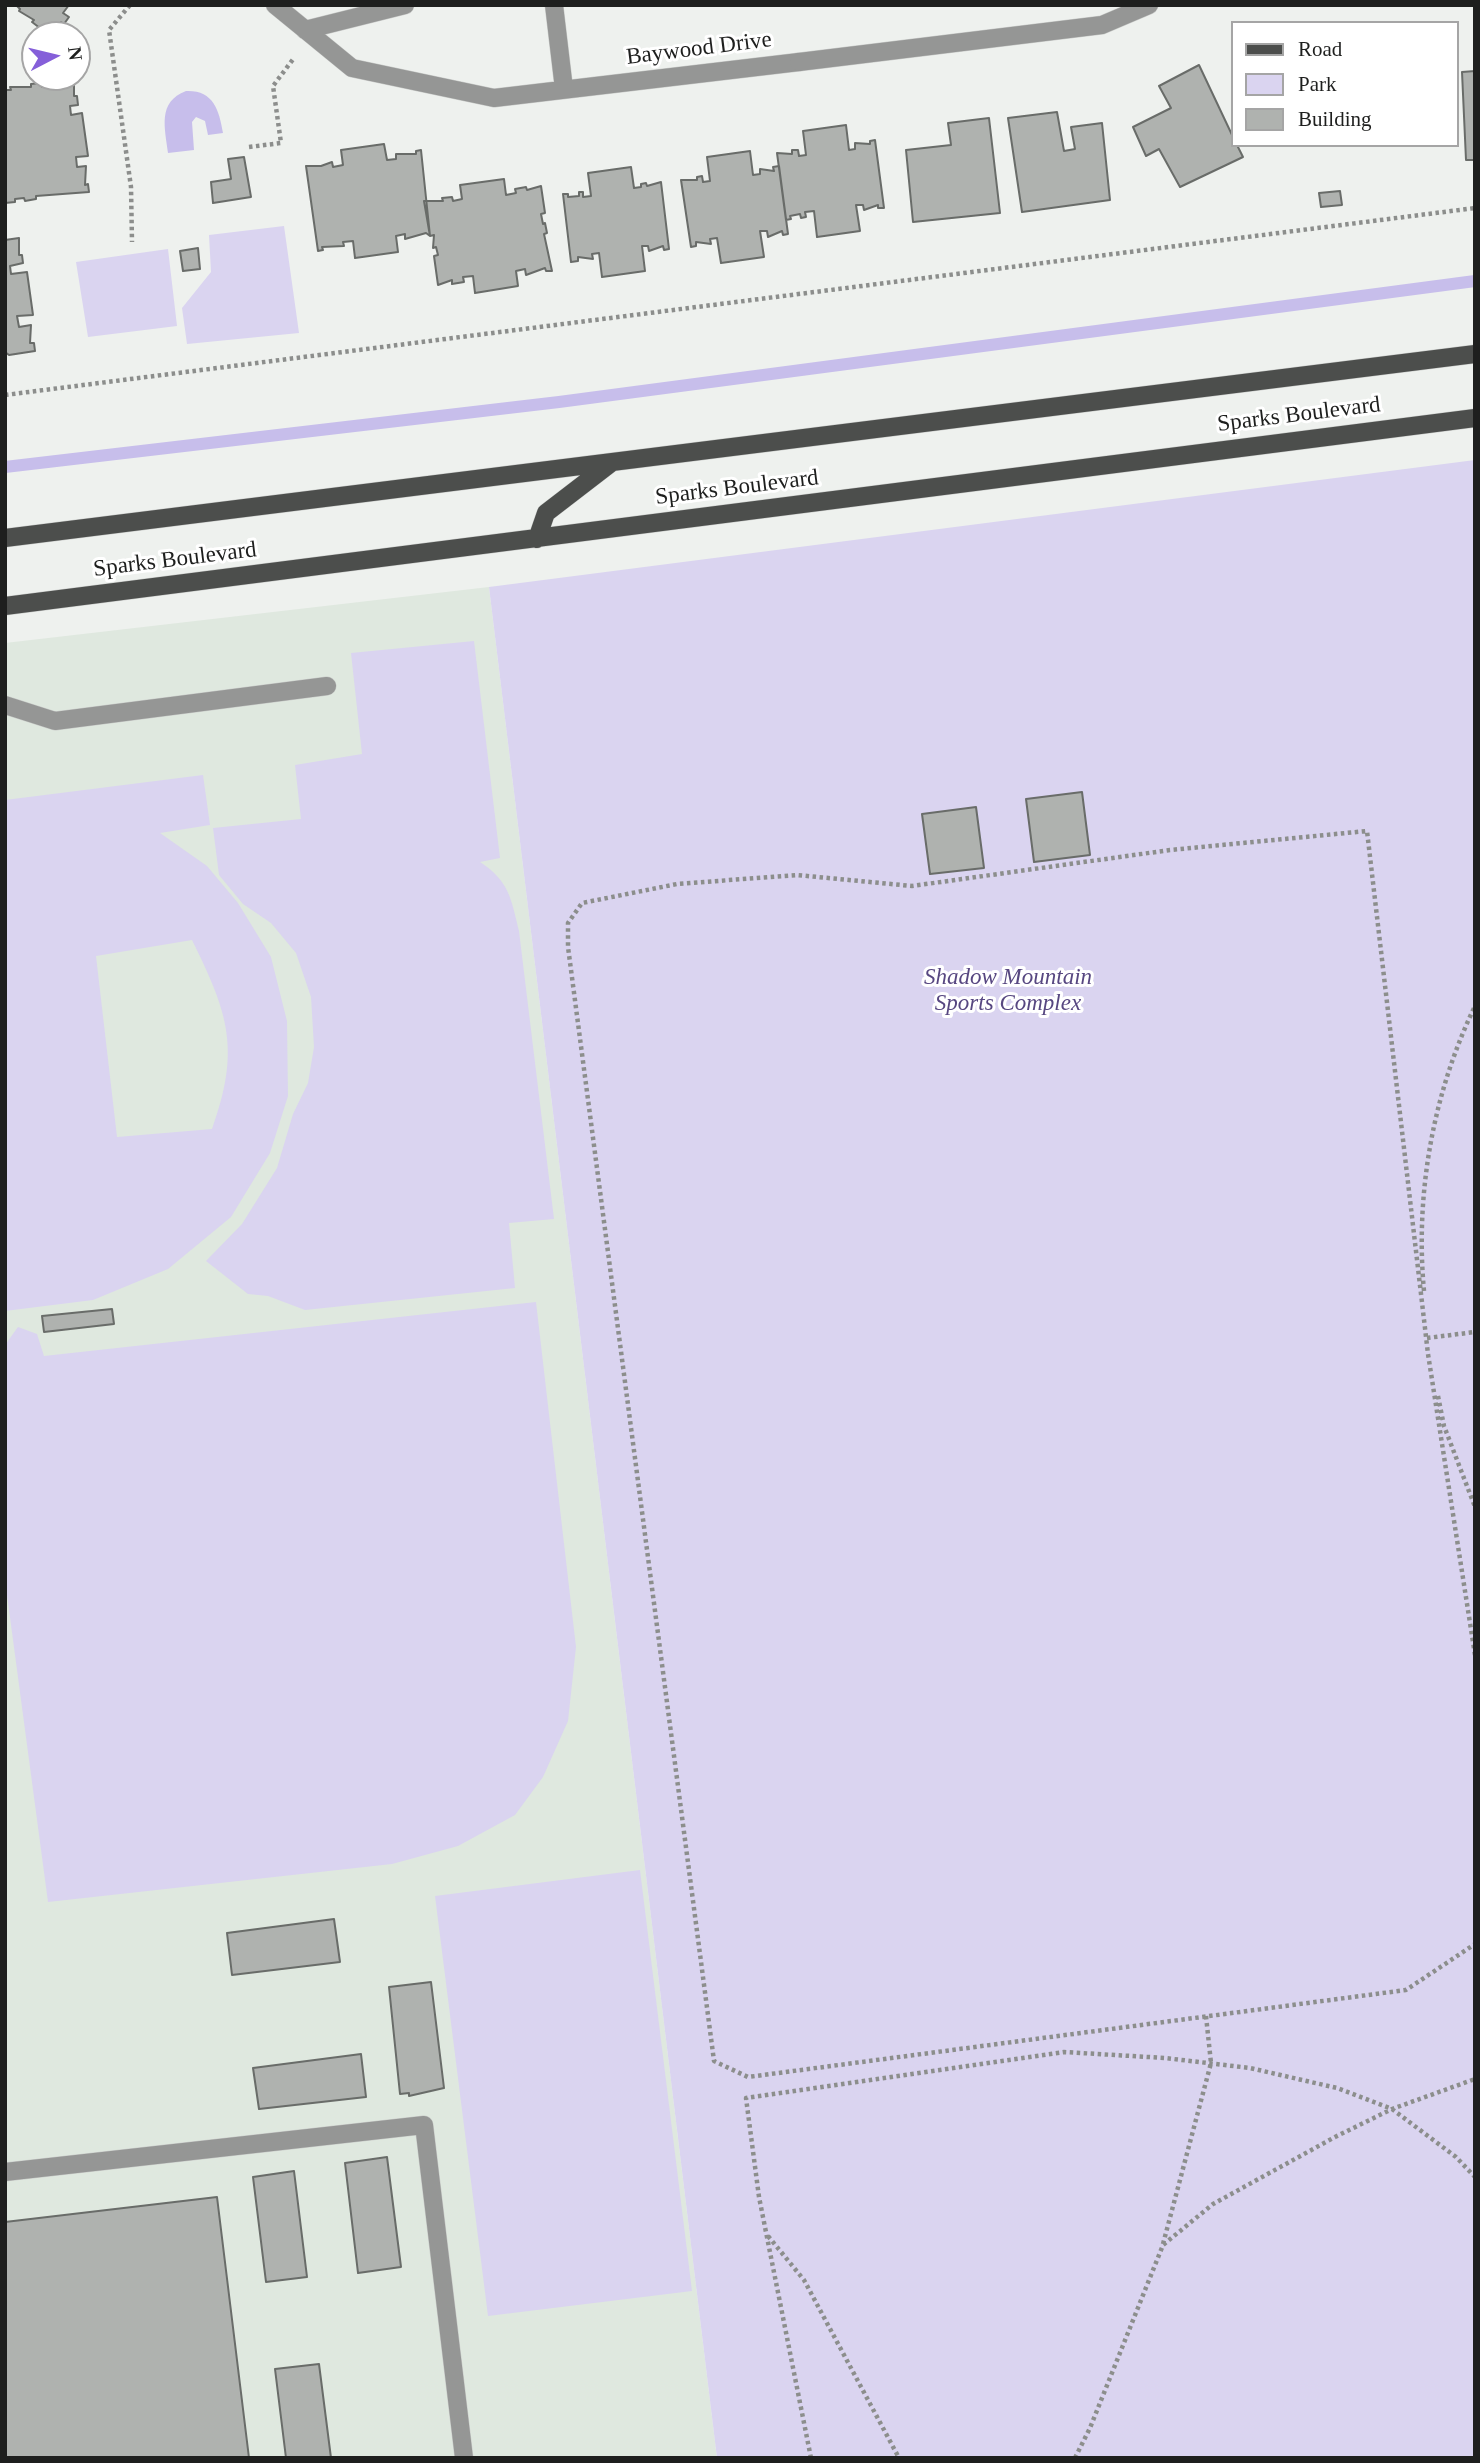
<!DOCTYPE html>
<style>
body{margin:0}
#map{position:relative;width:1480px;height:2463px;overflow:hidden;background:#eef1ee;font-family:Georgia,serif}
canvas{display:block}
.frame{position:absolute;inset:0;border:7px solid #1e1f1e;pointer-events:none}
.legend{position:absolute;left:1231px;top:21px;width:228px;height:126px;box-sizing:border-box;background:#fff;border:2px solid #a5a5a5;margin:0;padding:9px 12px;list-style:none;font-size:21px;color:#1e1f1e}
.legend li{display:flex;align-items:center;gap:14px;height:35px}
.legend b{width:35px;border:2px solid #a5a5a5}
.north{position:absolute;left:21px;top:21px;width:70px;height:70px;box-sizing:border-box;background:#fff;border:2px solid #a5a5a5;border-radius:50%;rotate:83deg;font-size:19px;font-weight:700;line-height:28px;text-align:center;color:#1e1f1e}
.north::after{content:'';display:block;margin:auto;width:24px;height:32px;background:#855fd9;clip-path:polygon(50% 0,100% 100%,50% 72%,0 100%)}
</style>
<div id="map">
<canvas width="1480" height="2463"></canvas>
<div class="frame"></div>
<ul class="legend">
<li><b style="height:9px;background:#4c4e4c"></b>Road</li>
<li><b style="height:19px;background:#dad4f0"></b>Park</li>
<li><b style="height:19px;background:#afb2af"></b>Building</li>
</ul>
<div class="north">N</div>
</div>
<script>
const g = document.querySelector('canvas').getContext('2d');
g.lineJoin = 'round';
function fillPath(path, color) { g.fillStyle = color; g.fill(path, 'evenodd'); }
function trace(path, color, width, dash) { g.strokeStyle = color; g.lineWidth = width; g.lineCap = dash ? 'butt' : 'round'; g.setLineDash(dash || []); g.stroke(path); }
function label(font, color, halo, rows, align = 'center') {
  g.font = font + ' Georgia,serif'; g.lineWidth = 6; g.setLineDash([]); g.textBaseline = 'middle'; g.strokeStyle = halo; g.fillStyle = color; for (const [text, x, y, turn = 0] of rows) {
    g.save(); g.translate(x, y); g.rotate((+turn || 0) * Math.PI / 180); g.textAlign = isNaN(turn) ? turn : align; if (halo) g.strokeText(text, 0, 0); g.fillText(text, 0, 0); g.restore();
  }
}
fillPath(new Path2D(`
 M489 587 717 2458H5V643Z`), '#dfe8df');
fillPath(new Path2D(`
 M284 226 299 333 187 344 182 308 211 272 209 235Z
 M168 249 177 326 88 337 76 262Z
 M1475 460V2458H717L489 587Z
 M474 641 500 858 480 862C509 881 511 898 519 931L554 1219 509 1223 515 1288 305 1310 268 1296 248 1294 206 1261 242 1224 277 1168 293 1114 308 1083 314 1047 311 997 296 953 271 923 243 904 219 875 213 828 301 819 295 765 362 754 351 653Z
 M203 775 210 825 160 833 207 866 238 903 271 957 287 1021 288 1096 270 1153 231 1217 168 1269 93 1300 5 1311V800ZM192 940C228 1013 241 1049 212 1129L117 1137 96 956Z
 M536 1302 576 1647 568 1721 543 1777 515 1815 458 1846 392 1864 48 1902 5 1580V1345L18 1327 37 1334 44 1356Z
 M640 1870 692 2291 488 2316 435 1896Z`), '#dad4f0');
fillPath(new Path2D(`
 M186 91C213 90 219 109 223 133L208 135 205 121 196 117 192 122 194 150 168 153C165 128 157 102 186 91Z`), '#c7beeb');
trace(new Path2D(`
 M5 467 559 402 1475 281`), '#c7beeb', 12);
const building = new Path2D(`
 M16 5H69L63 13 69 17 64 24 61 22 56 35H49L32 22 34 20 19 11 20 9Z
 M1199 65 1233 137V145H1237L1243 157 1180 187 1159 149 1146 156 1133 127 1171 108 1159 86Z
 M1475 71V160H1466L1462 72Z
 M74 79V96H77L78 105 70 106 71 115 82 113 88 156 76 157 77 167 86 166 85 185 88 184 89 192 36 196V199L25 201 24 198 15 199V202L5 203V90H11L10 87H31V84L40 83 42 87 49 86V83Z
 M1057 112 1064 151 1075 149 1071 127 1102 123 1110 200 1022 212 1008 118Z
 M989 118 1000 213 913 222 906 150 951 145 948 123Z
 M846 125 849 150 855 149V143L870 144V141L875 140 884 208H878V205L864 210 863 205H856L860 231 817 237 814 211 805 212 806 217 801 218 800 214 790 216 791 219 786 220 777 153 792 154V150H798L799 156 806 155 803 131Z
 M384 144 387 160 396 159V154H416V151L421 150 430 236 426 233 405 239V234L396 236 398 252 355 258 353 241 343 242 344 246 322 247 323 250 318 251 306 166H321L332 162 333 167 343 165 341 150Z
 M750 151 753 175 760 174V169L774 171 773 167 779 166 788 234 783 235 782 231 768 237 767 231H760L764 257 721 263 717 238 710 239 711 244 696 242V246L691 247 681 180H697V177L702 176 703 182 710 181 707 157Z
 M244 157 251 197 213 203 211 182 231 179 228 159Z
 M631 167 634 188 641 187V184L646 183 647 186 661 182 669 249 664 250 663 246 649 251 648 246H642L645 271 602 277 599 253 592 254 593 259 578 257V261L571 262 563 194H568V197L579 196V192H583V197L591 196 588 173Z
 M504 179 506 195 516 193 515 189 526 187 527 190 541 186 545 213 541 214 543 224 545 223 547 233 544 234 552 271H546L545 268 526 275 525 269 516 271 518 286 475 293 473 276 463 277 464 282 452 284V280L438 285 434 256 438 255 436 247 433 248 434 235 430 236 424 201H443L442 198 452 197 453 201 462 199 460 185Z
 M1340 191 1342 205 1321 207 1319 193Z
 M19 238V255H22L23 263 10 266 11 274 27 272 33 315 17 316 19 327 31 325 30 343H34L35 351 9 355 5 352V240Z
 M198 248 200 269 183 271 180 251Z
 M1082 792 1090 855 1034 862 1026 799Z
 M976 807 984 868 930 874 922 814Z
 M112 1309 114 1324 44 1332 42 1316Z
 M334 1919 340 1962 232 1975 227 1933Z
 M431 1982 444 2088 409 2096V2093L400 2094 389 1987Z
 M361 2054 366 2097 259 2109 253 2068Z
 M387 2157 401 2267 358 2273 345 2163Z
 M294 2171 307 2277 266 2282 253 2177Z
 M217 2197 249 2458H5V2222Z
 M319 2364 331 2458H286L275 2369Z`);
fillPath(building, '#afb2af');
trace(building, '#696c69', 2);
const service = new Path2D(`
 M275 5 352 68 494 98 799 62
 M554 5 564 89
 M305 30 405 5
 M5 705 55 721 327 686
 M5 2172 424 2125 464 2458`);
const minor = new Path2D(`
 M799 62 1102 25 1149 5`);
const primary = new Path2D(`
 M5 538 1475 354
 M537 539 546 513 611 463
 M5 606 1475 418`);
trace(service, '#c9cbc9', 19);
trace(minor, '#c9cbc9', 19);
trace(primary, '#c9cbc9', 19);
trace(new Path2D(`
 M130 5 109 30 131 187 132 242
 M249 147 281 143 273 86 294 58
 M5 395 1475 208
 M1424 1291C1415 1194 1433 1093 1475 1006
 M1427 1338 1475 1332
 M1438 1396 1444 1426 1475 1507
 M1475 1655 1428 1354 1367 831 1170 850 912 886 797 875 677 884 582 903 568 923V947L714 2061 748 2077 1406 1990 1475 1944
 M768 2236 804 2280 899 2458
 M1163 2244 1211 2063 1206 2016
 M811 2458 759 2197 746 2098 1064 2052 1165 2058 1250 2068 1337 2088 1392 2109 1456 2157 1475 2177
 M1075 2458 1090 2428 1163 2245 1213 2204 1335 2137 1392 2109 1475 2079`), '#8c8e8c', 4.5, [3.5, 3.5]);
trace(service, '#959695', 18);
trace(minor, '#959695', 18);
trace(primary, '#4c4e4c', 18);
label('23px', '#1e1f1e', '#fff', [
 ["Baywood Drive",699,49,-7],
 ["Sparks Boulevard",1299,415,-7],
 ["Sparks Boulevard",737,488,-7],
 ["Sparks Boulevard",175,560,-7]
]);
label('italic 23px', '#574781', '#fff', [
 ["Shadow Mountain",1008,978],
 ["Sports Complex",1008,1004]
]);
</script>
